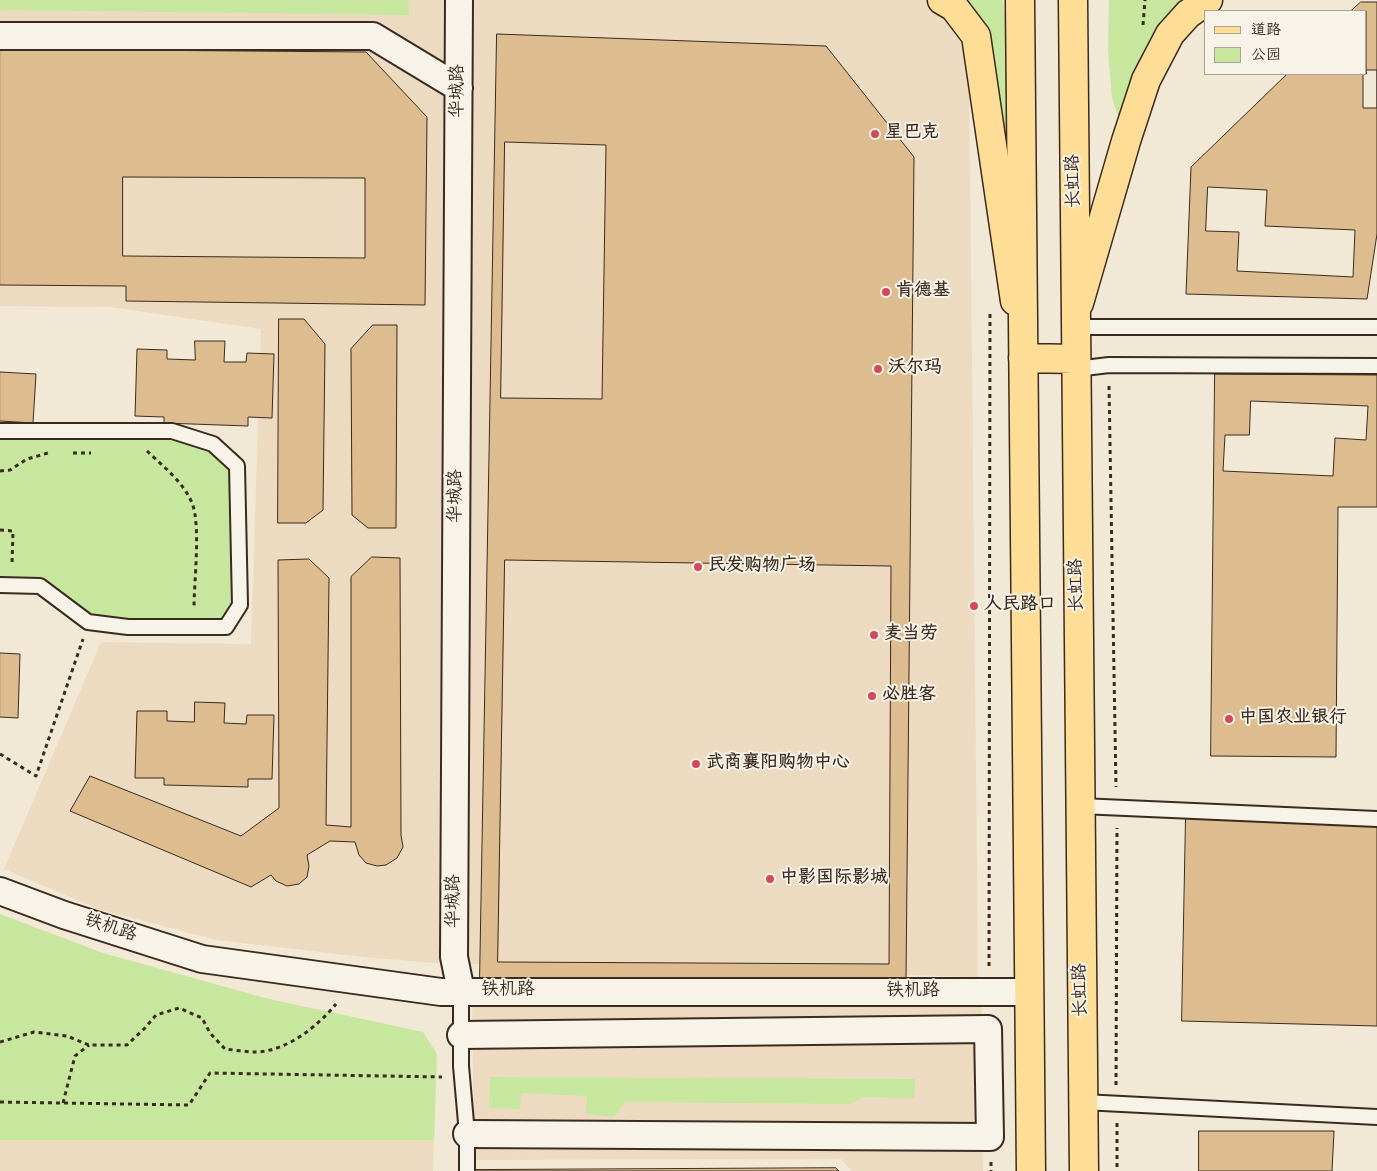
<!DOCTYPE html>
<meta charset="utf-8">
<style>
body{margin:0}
#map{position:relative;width:1377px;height:1171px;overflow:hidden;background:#f2e8d6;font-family:Kalam,"LXGW WenKai TC",sans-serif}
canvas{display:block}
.legend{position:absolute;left:1204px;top:10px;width:162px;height:65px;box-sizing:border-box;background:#f7f3e8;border:1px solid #aca397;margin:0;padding:6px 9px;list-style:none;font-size:15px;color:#3b2a1e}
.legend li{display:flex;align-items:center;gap:10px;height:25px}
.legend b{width:25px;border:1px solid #aca397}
</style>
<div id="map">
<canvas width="1377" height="1171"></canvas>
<ul class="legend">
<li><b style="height:6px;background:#fedd96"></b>道路</li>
<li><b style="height:14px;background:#c7e69e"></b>公园</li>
</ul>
</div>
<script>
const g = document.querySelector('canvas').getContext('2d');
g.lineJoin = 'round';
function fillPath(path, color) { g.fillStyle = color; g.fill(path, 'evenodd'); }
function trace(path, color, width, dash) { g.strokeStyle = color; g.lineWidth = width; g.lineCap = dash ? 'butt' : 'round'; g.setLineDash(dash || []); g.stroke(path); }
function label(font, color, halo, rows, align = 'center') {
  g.font = font + ' Kalam,"LXGW WenKai TC",sans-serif'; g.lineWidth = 4; g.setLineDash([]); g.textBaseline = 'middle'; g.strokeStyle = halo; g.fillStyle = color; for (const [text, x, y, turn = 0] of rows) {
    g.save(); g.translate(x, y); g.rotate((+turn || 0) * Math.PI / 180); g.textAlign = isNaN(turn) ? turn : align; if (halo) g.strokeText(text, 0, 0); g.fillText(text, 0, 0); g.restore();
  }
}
fillPath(new Path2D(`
 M0 0H934L969 56 978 977 435 963 363 957 217 940 101 910 4 869 101 642 251 644 261 329 110 307 0 306Z
 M472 999 982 1004 983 1171H852L841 1159 474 1160Z
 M0 1140H434L433 1171H0Z`), '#ecdbc1');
fillPath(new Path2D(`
 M0 0H408L409 15 0 10Z
 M942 0H1003L1013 103V295L976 36Z
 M1109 0H1208L1188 14 1126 141 1112 98 1108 51Z
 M0 431H172L213 444 237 466 240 605 226 627 88 622 40 586 0 585Z
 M0 914 103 953 269 999 423 1032 437 1054 434 1140H0Z
 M490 1077 915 1079 914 1098 865 1097 849 1104 625 1102 614 1117 586 1114 587 1096 521 1093 520 1109 489 1108Z`), '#c7e69e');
const building = new Path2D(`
 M1361 2H1377V234L1367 299 1186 294 1191 167 1287 74H1366V11H1351Z
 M497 34 826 46 914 157 906 980 480 978Z
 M0 49 366 52 427 117 425 305 126 301V286L0 285Z
 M1366 70H1377V108H1363V74H1366Z
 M505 142 606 145 602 399 501 398Z
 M123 177 365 178V258L123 256Z
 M1208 187 1267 190 1265 226 1355 230 1353 277 1237 271 1239 232 1206 231Z
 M279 319H304L325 344 323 510 306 523H278Z
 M373 325H397L396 528H368L352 515 351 349Z
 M195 341H225L224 362H246L247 353 274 354 272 418 248 417V426L164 423V417L135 416 137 349 167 350V359L195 360Z
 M0 372 36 374 33 423 0 421Z
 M1215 374 1377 375V507H1338L1336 757 1211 756Z
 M1251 401 1368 406 1366 440 1335 438 1333 476 1223 471 1225 435H1249Z
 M372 557 400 558 401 835 403 847 397 858 386 865 377 866 366 863 359 855 355 842 330 841 307 855 309 866 307 877 299 884 287 886 276 881 271 875 251 887 70 811 90 776 241 836 279 808 278 560 309 559 329 578 326 825 351 827V577Z
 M505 560 891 566 889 964 498 962Z
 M0 653 20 654 18 718 0 717Z
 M195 702 225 703 224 723 246 724 247 715H274L272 779H248V787L164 785V778H135L137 711H167V721L194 722Z
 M1186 814 1377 819V1026L1182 1021Z
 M1199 1131H1334L1332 1171H1199Z
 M836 1168 839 1171H474V1170Z`);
fillPath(building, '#ddbd90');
trace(building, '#3b2a1e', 1);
const lane = new Path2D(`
 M1076 327H1377
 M1076 369 1109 365 1377 366
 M0 431H172L213 444 237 466 240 605 226 627H128L88 622 40 586 0 585
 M1080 806 1377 819
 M461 991V1066L467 1134V1171
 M1083 1102 1377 1117`);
const street = new Path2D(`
 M459 0 454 957 461 991
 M0 36H373L459 88
 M0 891 64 915 202 959 441 992H1029
 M461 1035 988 1029 990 1137 467 1134`);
const primary = new Path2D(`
 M942 0 954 7 976 36 1015 301
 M1079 303 1126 141 1146 80 1170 34 1188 14 1208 0`);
const highway = new Path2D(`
 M1020 0 1031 1171
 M1073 0 1084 1171
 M1023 358 1076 359`);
trace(lane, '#3b2a1e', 18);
trace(street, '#3b2a1e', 30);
trace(primary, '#3b2a1e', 31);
trace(highway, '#3b2a1e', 31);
trace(new Path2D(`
 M1143 25 1145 0
 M1109 386 1116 787
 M147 451C163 466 184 483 192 503 201 525 194 582 194 607
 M73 453H91
 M0 471 10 470 27 459 48 453
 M0 530 13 531 12 564
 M0 754 36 776 83 639
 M989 966 990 312
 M0 1042 34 1032 67 1036 89 1045H127L145 1028 156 1015 179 1008 202 1018 210 1033 225 1049C235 1050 246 1052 256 1052 287 1051 317 1027 336 1004
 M1116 1085 1117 828
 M0 1102 189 1105 210 1073 442 1077
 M63 1103 75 1056 89 1045
 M1117 1123V1171
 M991 1162V1171`), '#3b2a1e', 3, [4, 4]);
trace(lane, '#f7f3e8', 14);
trace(street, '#f7f3e8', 26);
trace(primary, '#fedd96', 28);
trace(highway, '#fedd96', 28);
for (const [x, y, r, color] of [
 [875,134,5,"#d1495b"],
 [886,292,5,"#d1495b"],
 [878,369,5,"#d1495b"],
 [698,567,5,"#d1495b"],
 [974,606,5,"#d1495b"],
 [874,635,5,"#d1495b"],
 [872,696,5,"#d1495b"],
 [1229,719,5,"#d1495b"],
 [696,764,5,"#d1495b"],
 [770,879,5,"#d1495b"]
]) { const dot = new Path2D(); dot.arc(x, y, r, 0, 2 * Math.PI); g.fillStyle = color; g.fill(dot); trace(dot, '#f7f3e8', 2); }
label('18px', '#3b2a1e', '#f7f3e8', [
 ["华城路",459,91,-90],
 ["长虹路",1075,181,-91],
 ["华城路",457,496,-90],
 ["长虹路",1078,585,-91],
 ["华城路",455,901,-90],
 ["铁机路",110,929,18],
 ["长虹路",1082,990,-91],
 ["铁机路",508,991],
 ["铁机路",913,992]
]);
label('bold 18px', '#3b2a1e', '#f7f3e8', [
 ["星巴克",885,134],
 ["肯德基",896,292],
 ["沃尔玛",888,369],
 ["民发购物广场",708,567],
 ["人民路口",984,606],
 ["麦当劳",884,635],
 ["必胜客",882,696],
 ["中国农业银行",1239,719],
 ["武商襄阳购物中心",706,764],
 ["中影国际影城",780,879]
], 'left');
</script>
